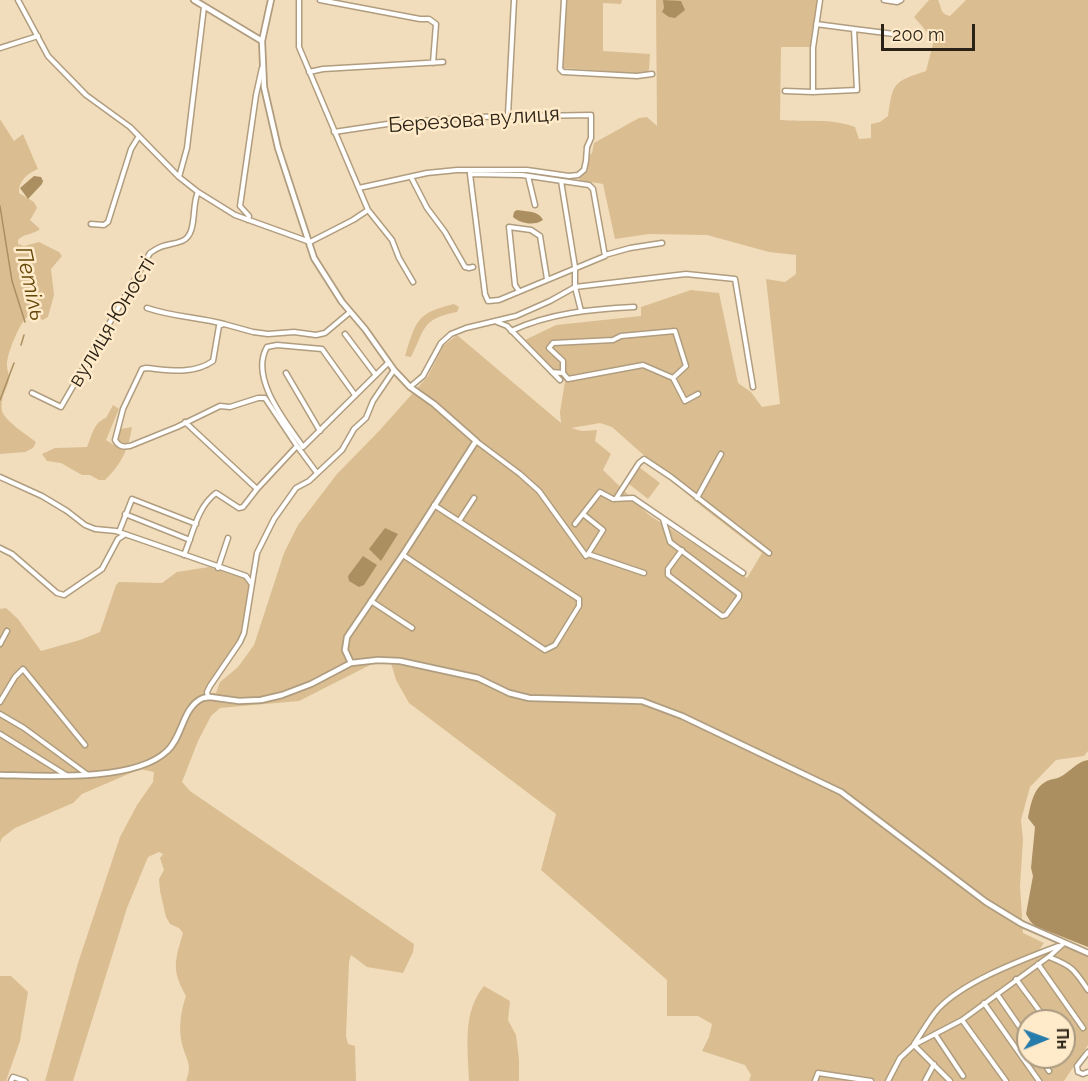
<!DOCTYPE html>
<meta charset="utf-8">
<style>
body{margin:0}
#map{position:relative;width:1088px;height:1081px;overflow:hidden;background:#f1ddbc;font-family:Raleway,sans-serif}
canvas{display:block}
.north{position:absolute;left:1016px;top:1009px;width:60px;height:60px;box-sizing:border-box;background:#ffeac9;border:2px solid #aa9a81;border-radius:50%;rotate:89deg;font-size:16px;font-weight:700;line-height:24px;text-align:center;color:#2a2216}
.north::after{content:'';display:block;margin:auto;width:21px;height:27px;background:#277cab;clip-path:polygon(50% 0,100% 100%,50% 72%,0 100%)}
.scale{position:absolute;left:881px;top:24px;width:94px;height:27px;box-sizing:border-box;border:3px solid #2a2216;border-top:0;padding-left:8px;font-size:18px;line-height:21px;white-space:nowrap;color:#2a2216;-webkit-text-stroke:4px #ffeac9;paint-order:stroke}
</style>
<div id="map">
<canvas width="1088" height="1081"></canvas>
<div class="north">Пн</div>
<div class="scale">200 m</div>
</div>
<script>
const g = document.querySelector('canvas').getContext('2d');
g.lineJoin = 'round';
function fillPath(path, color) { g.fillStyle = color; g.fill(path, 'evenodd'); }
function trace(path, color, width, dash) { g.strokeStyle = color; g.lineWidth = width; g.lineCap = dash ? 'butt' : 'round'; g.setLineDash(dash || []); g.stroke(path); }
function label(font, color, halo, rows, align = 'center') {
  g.font = font + ' Raleway,sans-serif'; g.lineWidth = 5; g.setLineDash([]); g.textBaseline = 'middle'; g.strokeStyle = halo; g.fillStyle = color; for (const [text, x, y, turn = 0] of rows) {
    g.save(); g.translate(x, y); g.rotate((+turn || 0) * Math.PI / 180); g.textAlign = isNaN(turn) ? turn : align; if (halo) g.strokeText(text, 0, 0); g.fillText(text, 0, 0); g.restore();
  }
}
fillPath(new Path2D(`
 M566 0H622L621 4 603 3V51L650 54 649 70 644 74 564 68 561 66Z
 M656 0H817L810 47H781L780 120C805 122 832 118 855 127L859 139 871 138V124L880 122 888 116C893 82 893 82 926 71L934 40 914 17 929 0H938C942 8 940 14 950 16L966 0H1088V751L1084 756 1056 760 1030 787 1021 820 1023 840 1020 886 1023 933 1044 943 1037 953 1066 946 1088 955V1045L1064 1081H749L751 1075 745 1065 702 1051 709 1037 712 1024 698 1016H667V980L541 870 556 814 409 703 396 680 391 663H374L299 701 220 708 211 716 198 741 182 782 190 791 414 944 413 952 403 973 367 967 351 955 349 962 346 1036 348 1044 355 1046 356 1081H186C193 1064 186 1060 182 1044 178 1029 181 1010 186 996 171 970 175 960 183 933L179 928 170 924 166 917 160 891 159 879 164 870 160 858 163 854 159 852 148 857 127 908 73 1081H45L78 963 120 837 137 805 153 782 154 772 140 769 82 794 73 803 15 828 2 838 0 843V609L6 608 18 619 41 651 80 640 100 632 116 585 119 582 162 583 177 572 209 567 246 579 250 583 240 638 204 693H216L220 682 238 667 254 645 284 553 298 525 337 474 379 431 428 376 443 346 457 335 561 423 560 412 565 381 525 340 556 325 641 316V307L691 290 719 293 738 383 751 392 762 407 780 404 766 279 785 282 796 274V255L769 252 707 235 649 234 615 239 603 184 579 180 584 160 592 153 594 143 639 118 647 117 657 126ZM600 423 612 427 701 506 762 553 747 578 649 515 603 470 611 454 595 441 597 430 582 431 571 428ZM1028 1021H1064V1057H1028Z
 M0 119 14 141 23 134 38 169C28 173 18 181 19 193L34 202 37 208 30 220 40 229C33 235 24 233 18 240V244L24 246 39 242 59 252 62 256 51 269 54 295 48 317 43 320 31 314C21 318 6 355 7 366 7 371 10 376 9 380 6 391 0 398 2 411 5 421 27 435 36 442L33 448 25 452 0 454Z
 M454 304 459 307 457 312C421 319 426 328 411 357L405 356C416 321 416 313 454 304Z
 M113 405 119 409 106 440 114 445 120 429 132 427C129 448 121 465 105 480H99L90 475H82L61 463 47 461 42 454 55 448 87 447C92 435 94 422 106 418Z
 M639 467 660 483 648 499 629 484Z
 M0 976H11L28 992 20 1041 6 1081H0Z
 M484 986 510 1001 508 1020 516 1035 519 1059V1081H469C468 1049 462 1012 484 986Z`), '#dabe92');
fillPath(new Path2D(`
 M663 0 681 1 685 10 675 18 669 17 662 12 664 8Z
 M34 176 41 177 43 181 42 184 28 199 20 188Z
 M517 210C527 212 538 210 543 220 535 226 521 224 513 217L514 212Z
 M385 528 398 534 381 561 369 549Z
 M363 556 377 565 364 585 359 587 349 581 348 576Z
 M1088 760V947L1035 926 1030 921 1026 914 1033 876 1031 868 1035 827 1028 818C1031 804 1033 788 1047 781 1051 779 1056 779 1060 777 1070 772 1076 762 1088 760Z`), '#ac8f60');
trace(new Path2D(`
 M0 206 12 281 25 322
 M21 345 24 335
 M0 400 14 363`), '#ac8f60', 1.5);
const minor = new Path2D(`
 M18 0 48 56 86 95 130 127 179 177 198 192 235 215 310 242 353 220 368 210 299 47V0
 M320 0 420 19H429L436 24 433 63
 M564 0 560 69 563 72 637 76 652 74
 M884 0 897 2 901 0
 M854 29 894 34
 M0 48 38 36
 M309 72 323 69 443 62
 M785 91 813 92 857 90 854 29 816 24
 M813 92V48L820 0
 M508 115 514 0
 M334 132 394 123 474 117 591 115V138L587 147 586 161 584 170 578 175 569 176 527 170H457L427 173 359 188
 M470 174 522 175 589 185 593 189 605 256 499 300 488 301 485 294 470 174V170
 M528 176 535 205
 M179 177 187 148 204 7
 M411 177 427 208 445 232 465 267 469 268 473 267
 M561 181 575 267V287L581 311
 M368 210 392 240 399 258 413 282
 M248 220 249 216 240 206 256 95 262 68
 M91 224 104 225 108 222 131 149 139 136
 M605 255 630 248 662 243
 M519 291 515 285 509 227 531 230 540 236 547 279
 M147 308C173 317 198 317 224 324L219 326 213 361C193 375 169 370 146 368L142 369 123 409 115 440C119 447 123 447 130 446L177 427 220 406 230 407 258 398H265L297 446
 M497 322 507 326 560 380
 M224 324 253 332 268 334 294 332 316 335 325 333 350 312
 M511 331C549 313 593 309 634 307
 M345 334 375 374
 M552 372 563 373 568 379 643 365 673 378 685 401 698 394
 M286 373 320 431
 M563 373V361L549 348 553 343 613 340 621 336 675 331 686 366 673 378
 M410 387 423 376 441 343 451 334 466 328 516 316 550 301 575 287 686 274 735 279 753 387
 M32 393 61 407 150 253C164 243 169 246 182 241 198 235 191 205 198 192
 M185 422 257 489
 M476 441 520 474 539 491 586 556 588 554 644 573
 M303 447C286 422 249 378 267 347L277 345 322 349 355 395
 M303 447 388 363
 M0 477 42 496 67 511 85 525 95 529 116 531 246 576 251 583
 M618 498 617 497 639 463 644 459 671 477 769 553
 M697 498 721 454
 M125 514 190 540
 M583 514 603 530 588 554
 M663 519 670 542 739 594V597L726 615 722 616 668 575V569L682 550
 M459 521 474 498
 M575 524 600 492 613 499 633 498 743 573
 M119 532 132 499 196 524
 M0 548 12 554 57 593 64 595 102 569 118 539 124 535
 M184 555C193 534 197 507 216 493L239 508 243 507 257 489 297 446 317 473
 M403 555 545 650 555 645 579 606V599L434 505
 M218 568 228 538
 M371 601 412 628
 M0 644 7 631
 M208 697 207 692 210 686 240 642 244 633 257 553 274 519 296 488 309 481 342 450 354 429 366 418 373 401 394 370
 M0 702 15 677 23 669 85 745
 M0 714 24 728 88 775
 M0 734 66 775
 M1049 957C1072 966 1074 969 1088 990
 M1038 964 1083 1028
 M1016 979 1047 1021
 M997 994 1028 1039
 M984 1003 1039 1081
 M962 1020 1006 1081
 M935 1034 963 1076
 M914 1044C922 1033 929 1019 938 1009 964 981 1022 960 1058 946
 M914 1045 950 1081
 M1064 1045 1067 1050
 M1088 1052 1077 1066 1078 1072 1083 1074 1088 1072
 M1040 1057 1049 1071
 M11 1081 13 1077 25 1081
 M815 1081 818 1073 871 1081
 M888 1081 900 1058 914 1045 962 1020 1051 955 1064 943
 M925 1081 934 1064`);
const tertiary = new Path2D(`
 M194 0 262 41
 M271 0 262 41 264 87 278 148 314 258 342 302 365 329 394 370 410 387 434 404 476 441 404 553 347 637 345 650 351 663
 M0 775C43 776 135 782 167 751 183 737 182 707 203 698L210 697 239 701 261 700 282 695 311 684 351 663 378 660 400 661 478 678 509 693 529 698 642 701 682 716 841 792 986 902 1022 924 1088 953`);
trace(minor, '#b09d7f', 7);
trace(tertiary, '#b09d7f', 8);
trace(minor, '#fff', 4);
trace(tertiary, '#fff', 4.5);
label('21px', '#2a2216', '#ffeac9', [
 ["Березова вулиця",474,120,-4],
 ["вулиця Юності",112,322,-59]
]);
label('italic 22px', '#644608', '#ffeac9', [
 ["Петіль",30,284,78]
]);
</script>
